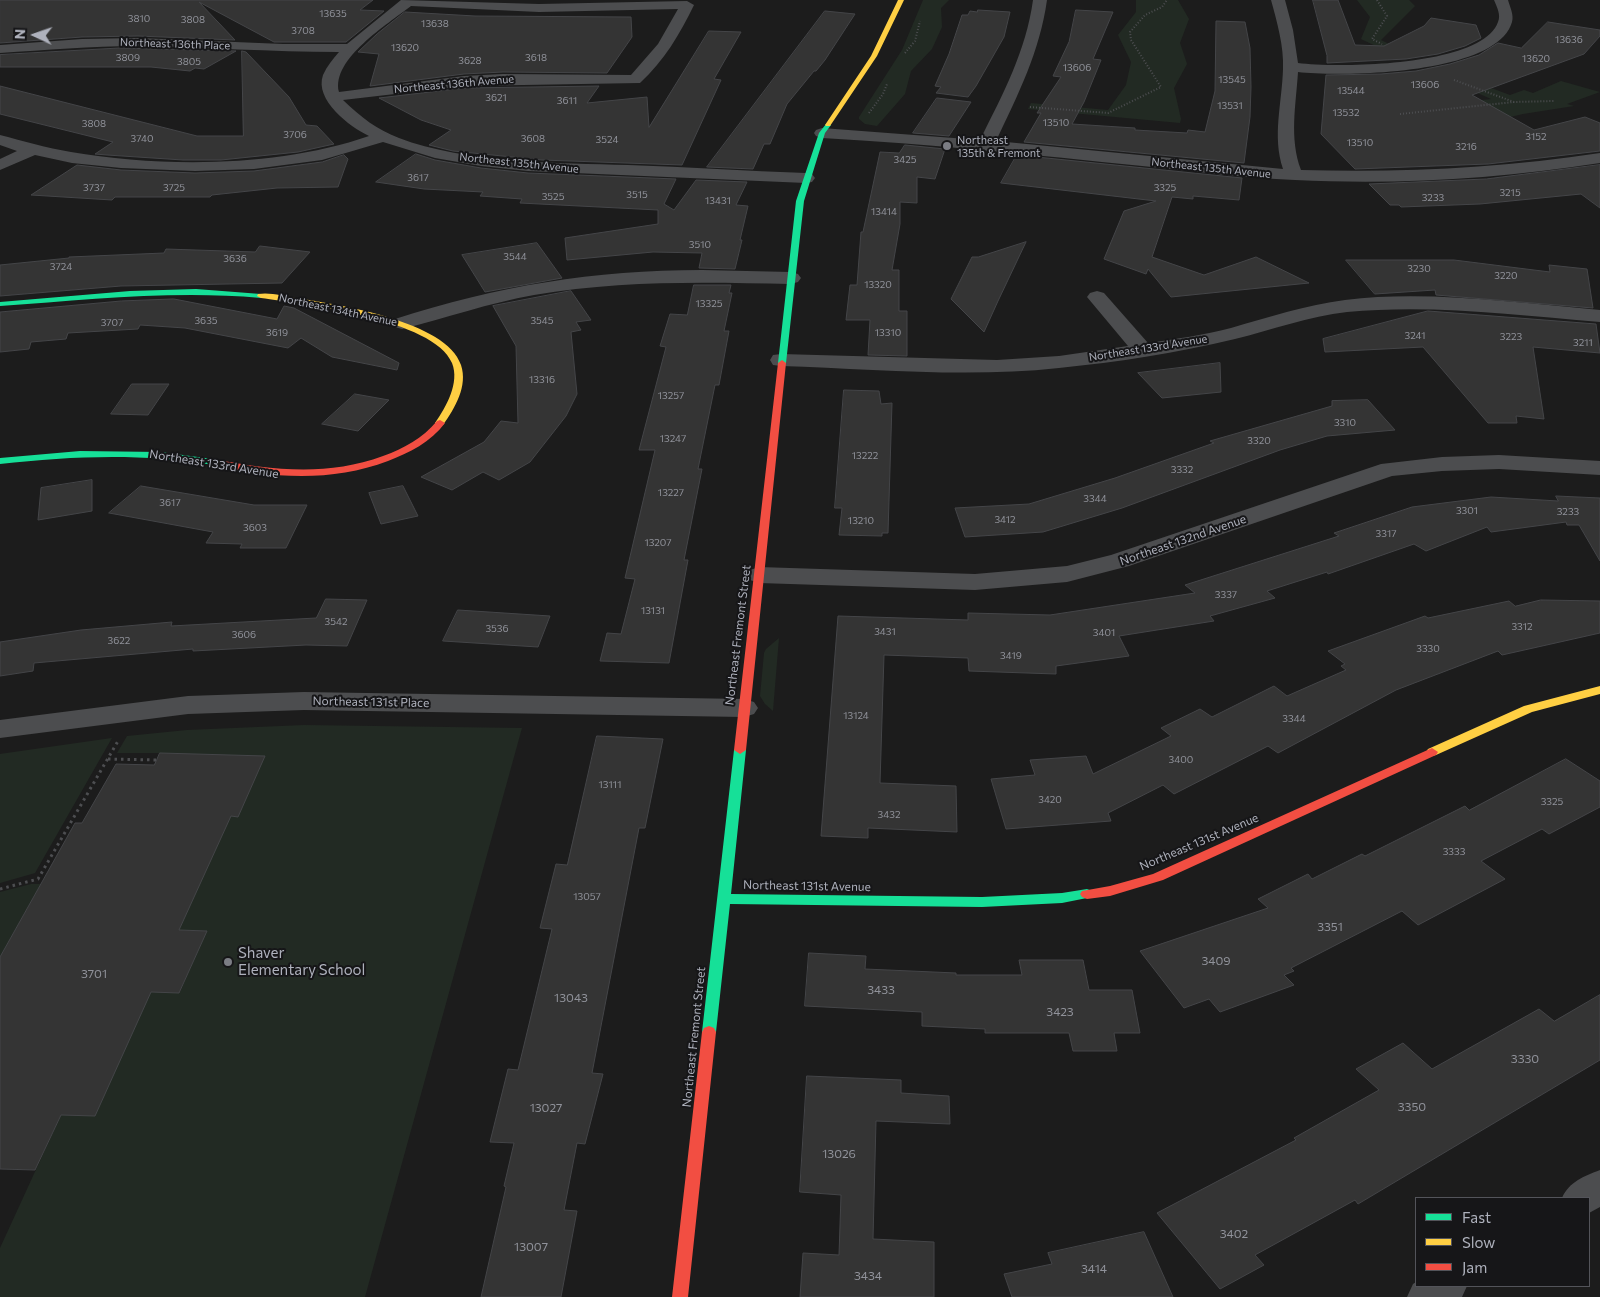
<!DOCTYPE html>
<style>
body{margin:0}
#map{position:relative;width:1600px;height:1297px;overflow:hidden;background:#1c1c1c;font-family:Commissioner,sans-serif}
canvas{display:block}
.legend{position:absolute;left:1415px;top:1197px;width:175px;height:90px;box-sizing:border-box;background:#161618;border:1px solid #53545a;margin:0;padding:6px 9px;list-style:none;font-size:15px;color:#aeb1bc}
.legend li{display:flex;align-items:center;gap:10px;height:25px}
.legend b{width:25px;border:1px solid #53545a}
.north{position:absolute;left:10px;top:10px;width:50px;height:50px;-webkit-text-stroke:4px #161618;paint-order:stroke;rotate:273deg;font-size:14px;font-weight:700;line-height:20px;text-align:center;color:#aeb1bc}
.north::after{content:'';display:block;margin:auto;width:18px;height:22px;background:#aeb1bc;clip-path:polygon(50% 0,100% 100%,50% 72%,0 100%)}
</style>
<div id="map">
<canvas width="1600" height="1297"></canvas>
<ul class="legend">
<li><b style="height:6px;background:#16e098"></b>Fast</li>
<li><b style="height:6px;background:#ffcf43"></b>Slow</li>
<li><b style="height:6px;background:#f24e42"></b>Jam</li>
</ul>
<div class="north">N</div>
</div>
<script>
const g = document.querySelector('canvas').getContext('2d');
g.lineJoin = 'round';
function fillPath(path, color) { g.fillStyle = color; g.fill(path, 'evenodd'); }
function trace(path, color, width, dash) { g.strokeStyle = color; g.lineWidth = width; g.lineCap = dash ? 'butt' : 'round'; g.setLineDash(dash || []); g.stroke(path); }
function label(font, color, halo, rows, align = 'center') {
  g.font = font + ' Commissioner,sans-serif'; g.lineWidth = 4; g.setLineDash([]); g.textBaseline = 'middle'; g.strokeStyle = halo; g.fillStyle = color; for (const [text, x, y, turn = 0] of rows) {
    g.save(); g.translate(x, y); g.rotate((+turn || 0) * Math.PI / 180); g.textAlign = isNaN(turn) ? turn : align; if (halo) g.strokeText(text, 0, 0); g.fillText(text, 0, 0); g.restore();
  }
}
fillPath(new Path2D(`
 M923 0H949L941 8 942 27 932 49 911 71 905 94 877 126 865 124 859 119V117L902 50Z
 M1136 0H1178L1189 19 1180 43 1187 64 1174 88 1181 119 1180 123 1028 109 1031 103 1108 110 1126 85 1131 62 1118 35 1136 12Z
 M1357 0H1409L1415 6 1381 40 1416 57 1403 59 1361 39 1370 17Z
 M1443 70 1510 95 1524 90 1533 93 1561 81 1600 92 1567 104 1574 106 1523 114 1472 126 1409 108 1491 99 1430 72Z
 M779 638 773 711 765 704 760 696 764 653 766 649Z
 M304 725 522 728 365 1297H0V1248L61 1115 151 992H180L206 931 179 930 223 816H238L160 753H117L127 736 187 730Z
 M112 738 35 873 0 883V754Z
 M31 884H41L0 957V892Z`), '#222a23');
const building = new Path2D(`
 M0 0H373L360 10 384 11 346 42H274L199 2 235 40 138 36 82 37 0 43Z
 M1313 0H1338L1355 45 1384 46 1424 26 1431 18 1476 25 1481 38 1465 46 1438 54 1406 59 1327 63V56Z
 M978 10 1010 12 1004 37 976 86 968 97 936 93 941 87 935 86 949 54 962 15H968L970 11 977 12Z
 M1076 10 1113 12 1093 59 1101 60 1084 102 1072 124 1135 128V130L1187 133 1188 130 1205 132 1215 91 1216 21 1245 22 1250 48 1251 87 1250 117 1244 163 1024 142 1041 113H1037L1061 77 1053 76 1069 42Z
 M825 11 855 14 825 60 816 71H814L787 104 770 144H764L753 169 707 167Z
 M405 12 475 16 631 17 632 37 607 73 503 72 464 74 370 86 379 54 358 52 377 34Z
 M1548 22 1600 30V36L1584 54 1472 95 1534 130 1585 117 1600 123V151L1488 164 1355 169 1321 134 1326 75 1381 74 1416 71 1450 64 1479 55 1498 43 1521 48Z
 M709 31 741 32 714 79 721 80 682 165 542 160 453 151 429 145 451 130 421 120 379 98 464 88 599 86 587 103 647 97 649 127Z
 M120 48 236 51 204 69 195 68 190 71 151 67H0V55Z
 M242 51 246 52 289 97 306 125 317 126 334 144 298 152 221 160H183L107 155 95 154 113 142 0 114V86L197 136H243Z
 M937 98 971 102 949 136 913 133Z
 M905 145 945 149 935 179 917 177V203L900 202V224L892 270H899V311H907V356L868 355 870 320H846L850 285H857L861 232H863L880 152 899 153Z
 M416 154 435 160 481 168 528 173 676 179 664 204 674 210 696 180 747 182 736 205 748 206 740 240H742L735 269 699 268 702 253 653 252 567 260 565 238 658 224V210L520 203 522 199 480 196 483 192 424 189 376 182Z
 M344 155 348 159 338 187 277 188 212 195 210 197H115L112 200 31 195 77 165 121 170 195 173 254 171 322 162Z
 M1017 155 1242 178 1239 200 1193 196V199L1172 197 1152 257 1204 275 1256 257 1309 283 1171 297 1148 269 1146 274 1104 259 1124 211 1156 201 1001 183Z
 M1600 165V208L1581 194 1480 204 1401 207 1399 205H1390L1369 184 1486 179Z
 M1026 242 998 301 984 332 951 299 972 257H978Z
 M537 243 562 278 485 292 462 255Z
 M260 246 310 252 282 283 121 286 0 296V265L69 258V257L164 253 166 249 255 252Z
 M1346 260H1454L1550 272 1549 265 1587 269 1593 308 1436 295 1435 290 1375 294Z
 M694 285H731L729 293H732L724 331H729L719 385H715L698 469H702L684 560H688L669 663 600 661 607 633 621 634 635 579 625 578 655 450H639L666 347 660 346 670 314 687 315Z
 M571 291 591 320 576 322 581 330 571 332 577 394 566 416 530 462 499 480 483 472 452 490 421 477 484 442 501 421 518 423 516 346 493 306Z
 M174 299 277 319 284 306 294 308 399 363 397 370 332 357 301 338 288 348 185 328 140 325 138 329 68 333 66 339 31 342 29 349 0 352V312L121 301Z
 M1428 311 1596 324 1600 353 1533 347 1544 419 1516 416 1517 423H1488L1423 347 1325 352 1323 339Z
 M1220 363 1221 392 1162 398 1138 373Z
 M132 384H169L148 415 111 414Z
 M844 390 879 391 881 404 892 403 888 533H882V536L839 535 842 508H835Z
 M355 394 389 400 358 431 322 424Z
 M1368 400 1395 430 1327 436 1280 450 1122 508 1043 532 965 537 955 508 1029 504 1115 478 1214 443 1210 441 1332 406V401Z
 M92 480V511L38 520 41 488Z
 M141 486 254 505H307L286 548H240L242 544 206 543 213 532 109 513Z
 M403 486 418 516 381 524 369 493Z
 M1556 496 1600 498V561L1579 525H1567L1566 522 1491 532 1487 527 1426 551 1414 544 1328 574 1327 572 1267 591 1275 598 1210 616 1214 621 1119 636 1129 656 1056 666V674L969 671 968 658 884 655 880 783 956 786 957 832 868 828V838L821 836 838 616 968 620V613L1050 615 1195 593 1185 585 1339 536 1334 533 1412 507 1491 497 1558 501Z
 M326 599 367 600 347 646 306 645 193 651V649L34 663 33 671 0 676V642L81 630 172 622 171 626 316 618Z
 M1541 600 1600 601V633L1502 655 1498 651 1396 690 1278 753 1268 746 1174 794 1163 785 1108 813 1111 821 1006 829 991 779 1035 775 1030 760 1086 756 1093 774 1171 736 1161 728 1200 709 1212 717 1274 686 1287 696 1346 670 1341 666 1345 664 1328 651 1425 616 1428 618 1509 601 1515 606Z
 M458 610 550 616 538 647 443 641Z
 M597 736 663 739 645 828H639L592 1073 603 1074 585 1144 577 1143 564 1210 577 1211 561 1297H481L506 1187 504 1186 514 1143 490 1142 508 1069 518 1070 552 929 540 928 556 864 567 865Z
 M160 753 265 756 238 817 231 816 179 930 207 931 179 993 151 992 95 1116 61 1115 35 1170 0 1169V957L75 823H82L116 764 154 765Z
 M1566 759 1600 781V807L1549 834 1542 829 1481 861 1505 879 1418 925 1402 911 1291 968 1294 971 1284 975 1294 985 1220 1012 1209 999 1184 1008 1140 951 1268 908 1258 899 1308 874 1312 879 1362 854 1365 856 1465 806 1469 810Z
 M809 953 866 956 865 969 956 973V975H1022L1019 960H1083L1089 990H1132L1140 1033H1114L1117 1051H1073L1069 1033H985V1029L922 1026V1012L805 1006Z
 M1600 995V1060L1358 1204 1355 1200 1255 1255 1264 1265 1220 1289 1157 1213 1296 1140 1294 1138 1379 1090 1356 1069 1403 1043 1432 1069 1539 1009 1554 1021Z
 M807 1076 901 1080V1093L949 1096 950 1124 876 1121 873 1239 934 1242V1297H800L803 1253 839 1255 841 1195 800 1192Z
 M1144 1232 1173 1297H1012L1004 1274 1052 1264 1048 1253Z`);
fillPath(building, '#343434');
trace(building, '#444548', 1);
trace(new Path2D(`
 M1377 0 1387 16 1372 39 1382 44
 M905 53 915 41 920 21
 M1454 80 1514 102
 M1030 107 1108 113 1161 87 1131 40 1130 32 1145 15 1162 7 1167 0
 M869 113 883 94 887 84
 M1400 114 1514 102 1554 101`), '#4d4e51', 2, [1, 2]);
trace(new Path2D(`
 M108 759 157 760
 M0 889 38 879 118 741`), '#4d4e51', 3, [2.5, 4]);
fillPath(new Path2D(`
 M401 0 539 4 687 1 694 5C680 34 664 61 640 83L464 86 343 100C362 118 376 129 399 138 464 163 559 163 628 165 687 167 747 171 806 173L812 174 815 178 812 182 806 183 528 171 481 166 435 158 383 142 322 160 254 169 195 171 121 168 72 163 35 155 0 170V159L17 151 0 145V135C24 141 46 148 71 152 164 168 280 167 369 136 350 127 314 100 323 75 327 66 333 59 339 52 271 52 204 47 137 46 91 46 46 50 0 53V45L82 39 138 38 283 44H347ZM411 6 539 12 678 9 658 44 631 75 503 74 464 76 339 92C331 59 388 24 411 6Z
 M1033 0H1047C1040 51 1018 95 996 141L1283 169C1272 136 1282 103 1283 69 1284 46 1277 22 1271 0H1285L1293 30 1298 63C1337 68 1482 67 1498 22 1501 15 1497 7 1494 0H1508C1510 7 1514 15 1512 22 1497 75 1342 77 1298 72 1296 105 1289 138 1301 170 1401 173 1501 168 1600 153V163C1499 179 1397 185 1295 180 1244 178 1193 171 1142 166 1035 155 929 144 822 138L816 136 814 133 816 130 822 128 980 140C1003 94 1026 51 1033 0Z
 M702 270 791 272 798 274 801 278 798 282 791 284C705 282 619 280 534 295 489 303 446 318 402 329L395 327 392 323 395 319C497 286 594 270 702 270Z
 M1097 291 1104 293 1148 343C1176 339 1204 335 1231 328 1269 317 1306 305 1345 300 1427 290 1518 303 1600 310V322C1516 315 1431 304 1347 312 1309 316 1272 330 1235 339 1177 353 1118 362 1059 368 968 378 872 369 781 366L773 365 770 360 773 355 781 354 997 360 1059 356 1128 346 1087 297 1090 293Z
 M1499 455 1600 461V475L1499 469 1442 471 1392 476 1129 566 1067 582 975 590 759 583 750 580 746 575 750 570 759 567 975 574 1067 566 1111 555 1381 464 1442 457Z
 M304 692 744 699 754 702 758 708 754 714 744 717 304 710 188 714 0 738V720L188 696Z
 M1600 1170V1207L1589 1213V1198H1562C1569 1182 1584 1176 1600 1170Z
 M1416 1282V1286H1467L1462 1297H1407L1413 1284Z`), '#4c4d4f');
fillPath(new Path2D(`
 M826 124 831 125 825 133 804 201 786 363 782 366 778 363 796 201 819 133Z
 M196 289 261 294 265 296 261 298C173 290 87 300 0 306V302L130 291Z
 M80 451 160 452 213 459 218 462 213 465C142 453 72 456 0 464V458Z
 M740 746 746 750 731 894 982 897 1062 893 1087 889 1092 891 1094 894 1092 897 1062 903 982 907 730 904 716 1032 714 1036 709 1038 704 1036 702 1032 734 750Z`), '#16e098');
fillPath(new Path2D(`
 M898 0H904L877 56 830 126H826L825 125 871 56Z
 M258 294C270 292 284 296 296 298 336 304 447 321 461 365 468 386 455 408 443 425H437L435 423C446 407 460 383 452 363 434 319 303 304 261 298L257 296Z
 M1600 686V694L1532 712 1436 755 1432 756 1426 752 1428 749 1524 706Z`), '#ffcf43');
fillPath(new Path2D(`
 M782 360 786 363 746 750 740 754 734 750 778 363Z
 M440 420 445 423C431 442 409 453 388 461 330 483 269 478 210 464L208 462 213 459C271 470 326 477 383 456 403 449 423 438 437 421Z
 M1432 748 1438 752 1436 755 1163 880 1110 896 1087 899 1082 897 1080 894 1082 891 1110 886 1153 874Z
 M709 1026 714 1028 716 1032 688 1297H672L702 1032 704 1028Z`), '#f24e42');
for (const [x, y, r, color] of [
 [947,146,5,"#7b7d84"],
 [228,962,5,"#7b7d84"]
]) { const dot = new Path2D(); dot.arc(x, y, r, 0, 2 * Math.PI); g.fillStyle = color; g.fill(dot); trace(dot, '#161618', 2); }
label('10px', '#90929a', null, [
 ["13635",333,14],
 ["3810",139,19],
 ["3808",193,20],
 ["13638",435,24],
 ["3708",303,31],
 ["13636",1569,40],
 ["13620",405,48],
 ["3809",128,58],
 ["3618",536,58],
 ["13620",1536,59],
 ["3628",470,61],
 ["3805",189,62],
 ["13606",1077,68],
 ["13545",1232,80],
 ["13606",1425,85],
 ["13544",1351,91],
 ["3621",496,98],
 ["3611",567,101],
 ["13531",1230,106],
 ["13532",1346,113],
 ["13510",1056,123],
 ["3808",94,124],
 ["3706",295,135],
 ["3152",1536,137],
 ["3740",142,139],
 ["3608",533,139],
 ["3524",607,140],
 ["13510",1360,143],
 ["3216",1466,147],
 ["3425",905,160],
 ["3617",418,178],
 ["3737",94,188],
 ["3725",174,188],
 ["3325",1165,188],
 ["3215",1510,193],
 ["3515",637,195],
 ["3525",553,197],
 ["3233",1433,198],
 ["13431",718,201],
 ["13414",884,212],
 ["3510",700,245],
 ["3544",515,257],
 ["3636",235,259],
 ["3724",61,267],
 ["3230",1419,269],
 ["3220",1506,276],
 ["13320",878,285],
 ["13325",709,304],
 ["3635",206,321],
 ["3545",542,321],
 ["3707",112,323],
 ["3619",277,333],
 ["13310",888,333],
 ["3241",1415,336],
 ["3223",1511,337],
 ["3211",1583,343],
 ["13316",542,380],
 ["13257",671,396],
 ["3310",1345,423],
 ["13247",673,439],
 ["3320",1259,441],
 ["13222",865,456],
 ["3332",1182,470],
 ["13227",671,493],
 ["3344",1095,499],
 ["3617",170,503],
 ["3301",1467,511],
 ["3233",1568,512],
 ["3412",1005,520],
 ["13210",861,521],
 ["3603",255,528],
 ["3317",1386,534],
 ["13207",658,543],
 ["3337",1226,595],
 ["13131",653,611],
 ["3542",336,622],
 ["3312",1522,627],
 ["3536",497,629],
 ["3431",885,632],
 ["3401",1104,633],
 ["3606",244,635],
 ["3622",119,641],
 ["3330",1428,649],
 ["3419",1011,656],
 ["13124",856,716],
 ["3344",1294,719],
 ["3400",1181,760],
 ["13111",610,785],
 ["3420",1050,800],
 ["3325",1552,802],
 ["3432",889,815],
 ["3333",1454,852],
 ["13057",587,897]
]);
label('11px', '#aeb1bc', '#161618', [
 ["Northeast 136th Place",175,44,2],
 ["Northeast 136th Avenue",454,84,-5],
 ["Northeast 135th Avenue",519,163,6],
 ["Northeast 135th Avenue",1211,168,6],
 ["Northeast 134th Avenue",338,310,12],
 ["Northeast 133rd Avenue",1148,348,-9]
]);
label('11px', '#aeb1bc', '#161618', [
 ["Northeast",957,140],
 ["135th & Fremont",957,153]
], 'left');
label('12px', '#aeb1bc', '#161618', [
 ["Northeast 133rd Avenue",214,464,9],
 ["Northeast 132nd Avenue",1183,540,-19],
 ["Northeast Fremont Street",738,635,-83],
 ["Northeast 131st Place",371,702,1],
 ["Northeast 131st Avenue",1199,842,-23],
 ["Northeast 131st Avenue",807,886,1],
 ["Northeast Fremont Street",694,1037,-84]
]);
label('12px', '#90929a', null, [
 ["3351",1330,927],
 ["3409",1216,961],
 ["3701",94,974],
 ["3433",881,990],
 ["13043",571,998],
 ["3423",1060,1012],
 ["3330",1525,1059],
 ["3350",1412,1107],
 ["13027",546,1108],
 ["13026",839,1154],
 ["3402",1234,1234],
 ["13007",531,1247],
 ["3414",1094,1269],
 ["3434",868,1276]
]);
label('15px', '#aeb1bc', '#161618', [
 ["Shaver",238,953],
 ["Elementary School",238,970]
], 'left');
</script>
